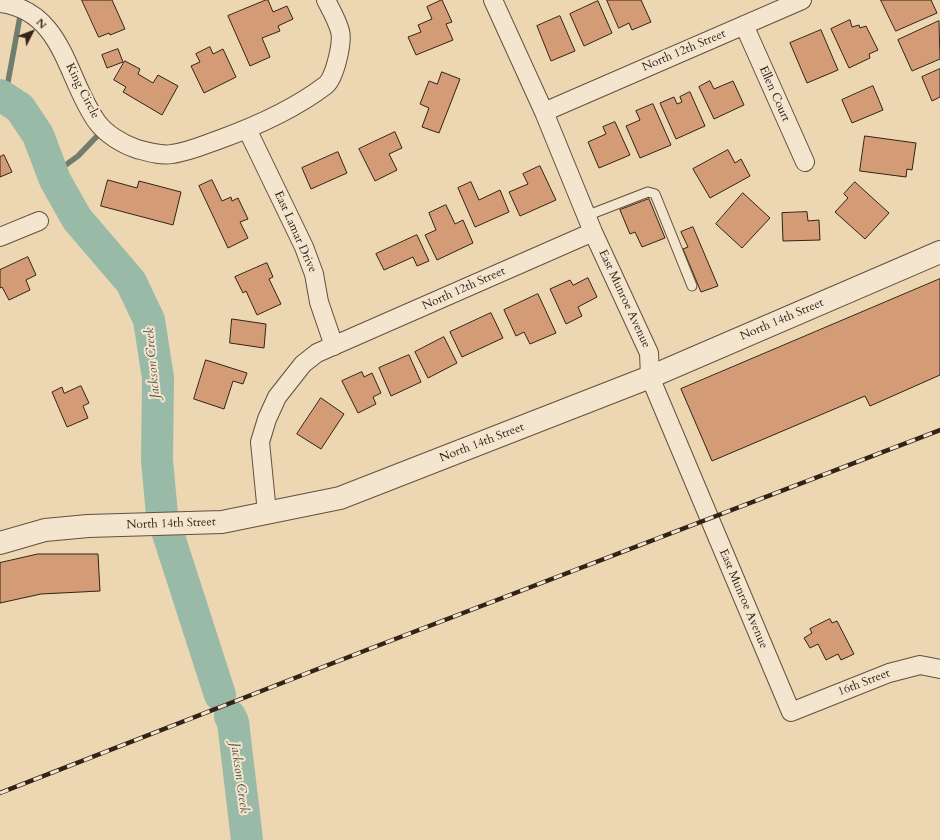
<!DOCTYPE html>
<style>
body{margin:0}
#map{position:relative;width:940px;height:840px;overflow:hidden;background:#edd7b3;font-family:Cardo,serif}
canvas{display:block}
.north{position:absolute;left:12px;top:12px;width:40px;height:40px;-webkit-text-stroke:3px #f3e5ce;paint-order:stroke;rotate:48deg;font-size:11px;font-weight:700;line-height:16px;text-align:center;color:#332216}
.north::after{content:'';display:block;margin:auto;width:14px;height:18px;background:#332216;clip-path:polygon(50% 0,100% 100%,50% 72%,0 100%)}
</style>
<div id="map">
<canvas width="940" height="840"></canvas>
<div class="north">N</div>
</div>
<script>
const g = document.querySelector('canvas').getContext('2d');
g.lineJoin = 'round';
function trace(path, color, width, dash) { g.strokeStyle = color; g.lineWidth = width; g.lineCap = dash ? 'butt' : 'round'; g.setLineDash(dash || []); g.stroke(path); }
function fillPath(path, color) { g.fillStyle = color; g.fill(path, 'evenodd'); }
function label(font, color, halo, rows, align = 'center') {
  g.font = font + ' Cardo,serif'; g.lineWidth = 4; g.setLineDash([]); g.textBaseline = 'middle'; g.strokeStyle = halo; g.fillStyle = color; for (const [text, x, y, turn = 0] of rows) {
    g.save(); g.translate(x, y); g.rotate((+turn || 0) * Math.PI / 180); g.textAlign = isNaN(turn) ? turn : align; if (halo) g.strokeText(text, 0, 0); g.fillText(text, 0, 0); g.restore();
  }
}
trace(new Path2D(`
 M5 98 21 11
 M52 175 78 156 103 130`), '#717d6e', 5.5);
trace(new Path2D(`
 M0 95 20 108 38 135 55 180 77 219 131 282 149 320 158 378 157 460 162 515 220 695
 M230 716 233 722 247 840`), '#9abaa8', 32);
const building = new Path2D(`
 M82 0H112L125 29 110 35 109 33 99 37Z
 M266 0H268L273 12 287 6 293 19 278 26 280 31 262 38 270 57 250 66 228 16Z
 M442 0 452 22 446 24 453 40 416 55 408 37 421 32 418 25 432 19 427 7Z
 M607 0H641L651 22 632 30 629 23 619 28Z
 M881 0H931L937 13 896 31Z
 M598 1 612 33 584 46 570 14Z
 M560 16 575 51 551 61 537 26Z
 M850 20 852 27 859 25 860 28 866 26 878 50 869 54 870 58 849 68 831 29Z
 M939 21 940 59 912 71 898 40Z
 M821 30 838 70 807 83 790 43Z
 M210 47 213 54 223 49 236 77 204 93 191 66 200 62 196 54Z
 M118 49 123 62 107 68 102 55Z
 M125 61 140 69 138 74 153 83 158 75 178 86 162 115 123 92 126 87 114 80Z
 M940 69V97L932 101 922 77Z
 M442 72 460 79 439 133 422 127 429 108 420 104 429 81 437 84Z
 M710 81 714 89 733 81 744 105 714 119 699 87Z
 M873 86 883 110 852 123 842 100Z
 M690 92 705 126 676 139 660 103 674 97 677 104 682 102 680 97Z
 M653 104 671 145 640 158 626 126 640 120 636 111Z
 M615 122 630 155 599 168 588 142 606 134 603 127Z
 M395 132 402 148 389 154 397 170 375 181 359 149Z
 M865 136 916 143 912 170 907 169 906 177 860 171Z
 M728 150 735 163 741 159 750 176 710 198 693 169Z
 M338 152 347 173 311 189 302 168Z
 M4 155 12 172 0 177V157Z
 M540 166 556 200 520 216 509 192 528 184 523 174Z
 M108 180 137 188 139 181 181 192 173 225 101 206Z
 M212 180 222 201 231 197 232 201 238 198 248 219 240 222 248 238 228 248 199 186Z
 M471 182 479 200 500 190 509 212 475 227 458 188Z
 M855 182 889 213 865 239 835 212 848 198 844 194Z
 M743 193 770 218 742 248 716 224Z
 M649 199 665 238 642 247 635 232 630 234 620 210Z
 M446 205 455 224 463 220 473 243 437 260 425 235 436 230 429 213Z
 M807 212 808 221 819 220 820 240 783 241 782 213Z
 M693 227 718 286 701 292 683 249 688 247 681 232Z
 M417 235 429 261 417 266 413 257 384 270 376 254Z
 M28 257 36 275 26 280 30 290 9 300 2 287 0 288V270Z
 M267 263 273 277 269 279 281 304 257 315 246 291 243 293 235 277Z
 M588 278 597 297 578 307 582 316 566 324 550 289 570 280 573 285Z
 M940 279V375L870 406 865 396 712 461 681 389Z
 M538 294 556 333 530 344 524 332 516 336 504 310Z
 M491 313 503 338 462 357 450 332Z
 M232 319 266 324 264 348 230 343Z
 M444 337 457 363 428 378 415 352Z
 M409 355 421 382 391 396 379 368Z
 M206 360 247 373 243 384 233 381 224 409 194 399Z
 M362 372 364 377 372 373 381 393 373 397 376 404 358 413 342 381Z
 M81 386 89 403 83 406 88 418 67 427 52 392 62 387 64 393Z
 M321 398 344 414 321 449 297 434Z
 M38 554H98L100 591 41 594 0 603V563Z
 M830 619 832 623 837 621 854 654 841 660 838 654 826 660 818 644 810 648 804 638 812 633 810 629Z`);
fillPath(building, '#d49c76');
trace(building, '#332216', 1);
const service = new Path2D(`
 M586 216 648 192 655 194 692 286`);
const minor = new Path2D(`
 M493 0 544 112 593 232 649 353 650 377 791 712 889 673 920 665 940 669
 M0 3C64 11 66 79 97 122 106 134 122 144 137 149 148 152 160 156 172 154 188 152 204 145 218 140 254 127 296 108 326 85 335 77 343 42 340 31 337 20 331 10 326 0
 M744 25 805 162
 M544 112 802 0
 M247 129 304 247 314 274 319 302 334 346
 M0 237 39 221
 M267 513 260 442 267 419 277 397 303 364 317 353 593 232`);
const tertiary = new Path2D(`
 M0 543 45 530 88 526 222 522 340 498 650 377 940 252`);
trace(service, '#624f3d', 11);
trace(minor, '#624f3d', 20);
trace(tertiary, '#624f3d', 24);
trace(service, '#f3e5ce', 9);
trace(minor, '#f3e5ce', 18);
trace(tertiary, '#f3e5ce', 22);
const rail = new Path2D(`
 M0 793 364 651 940 430`);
trace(rail, '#332216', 4.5);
trace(rail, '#f3e5ce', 3, [9]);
label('12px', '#332216', '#f3e5ce', [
 ["North 12th Street",684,51,-23],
 ["King Circle",82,91,63],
 ["Ellen Court",774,94,66],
 ["East Lamar Drive",295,232,66],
 ["North 12th Street",464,289,-24],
 ["East Munroe Avenue",624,299,65],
 ["North 14th Street",782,320,-23],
 ["North 14th Street",482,443,-21],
 ["North 14th Street",171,524,-2],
 ["East Munroe Avenue",743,599,67],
 ["16th Street",864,683,-21]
]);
label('italic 13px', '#525042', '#f3e5ce', [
 ["Jackson Creek",153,363,-95],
 ["Jackson Creek",239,778,82]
]);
</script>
